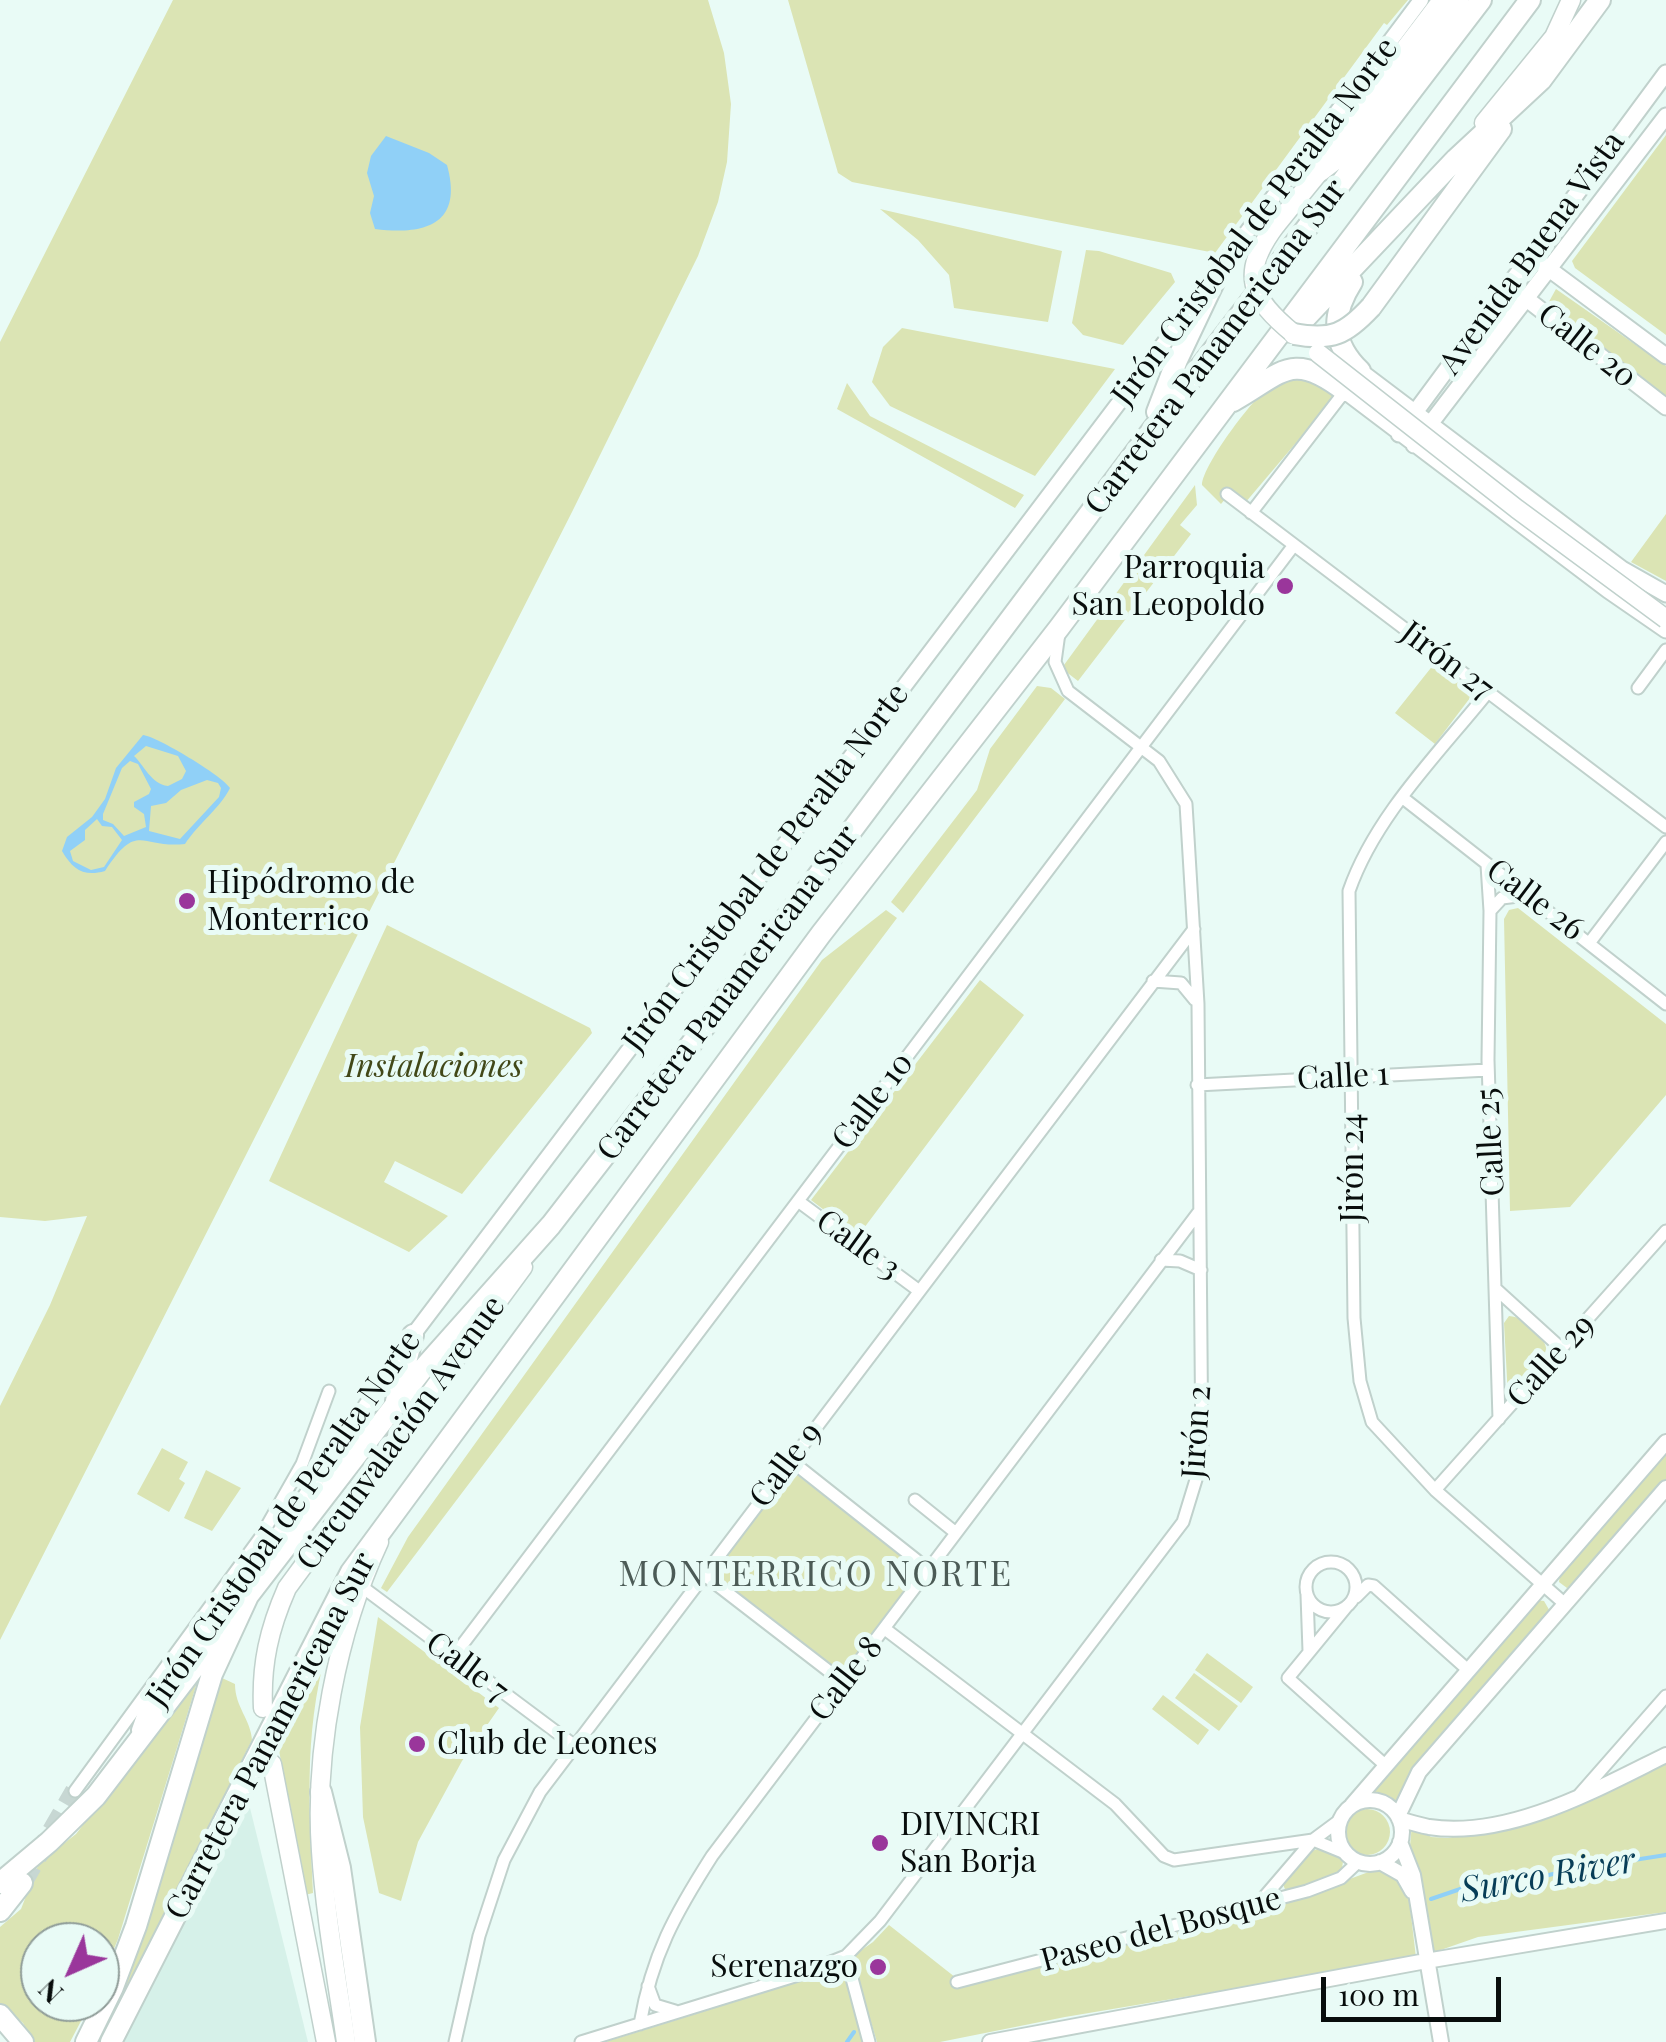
<!DOCTYPE html>
<meta charset="utf-8">
<style>
body{margin:0}
#map{position:relative;width:1666px;height:2042px;overflow:hidden;background:#e9fbf6;font-family:"Playfair Display",serif}
canvas{display:block}
.north{position:absolute;left:20px;top:1922px;width:100px;height:100px;box-sizing:border-box;background:#e9fbf6;border:2px solid #8f9c98;border-radius:50%;rotate:225deg;font-size:28px;font-weight:700;line-height:40px;text-align:center;color:#080d0c}
.north::after{content:'';display:block;margin:auto;width:35px;height:45px;background:#9a369b;clip-path:polygon(50% 0,100% 100%,50% 72%,0 100%)}
.scale{position:absolute;left:1321px;top:1977px;width:180px;height:45px;box-sizing:border-box;border:5px solid #080d0c;border-top:0;padding-left:12px;font-size:30px;line-height:35px;white-space:nowrap;color:#080d0c;-webkit-text-stroke:8px #e9fbf6;paint-order:stroke}
</style>
<div id="map">
<canvas width="1666" height="2042"></canvas>
<div class="north">N</div>
<div class="scale">100 m</div>
</div>
<script>
const g = document.querySelector('canvas').getContext('2d');
g.lineJoin = 'round';
function fillPath(path, color) { g.fillStyle = color; g.fill(path, 'evenodd'); }
function trace(path, color, width, dash) { g.strokeStyle = color; g.lineWidth = width; g.lineCap = dash ? 'butt' : 'round'; g.setLineDash(dash || []); g.stroke(path); }
function label(font, color, halo, rows, align = 'center') {
  g.font = font + ' "Playfair Display",serif'; g.lineWidth = 10; g.setLineDash([]); g.textBaseline = 'middle'; g.strokeStyle = halo; g.fillStyle = color; for (const [text, x, y, turn = 0] of rows) {
    g.save(); g.translate(x, y); g.rotate((+turn || 0) * Math.PI / 180); g.textAlign = isNaN(turn) ? turn : align; if (halo) g.strokeText(text, 0, 0); g.fillText(text, 0, 0); g.restore();
  }
}
fillPath(new Path2D(`
 M250 1808 308 2042H122L242 1809Z`), '#d6f1e9');
fillPath(new Path2D(`
 M173 0H708L724 53 731 104 727 162 718 202 698 256 572 512 0 1640V1406L50 1305 87 1216 45 1221 0 1217V342Z
 M788 0H1408L1387 25 1384 23 1215 253 852 182 838 173Z
 M1666 135V335L1575 268 1572 261Z
 M880 209 1062 251 1048 322 954 308 949 275 918 240Z
 M1086 250 1099 251 1171 273 1175 282 1123 345 1083 335 1072 323Z
 M1556 289 1666 366V400L1546 307Z
 M902 328 1115 369 1035 476 890 406 872 382 883 347Z
 M1299 376 1334 389V398L1245 503 1231 492 1221 504 1202 485C1203 464 1257 392 1275 382 1282 379 1292 378 1299 376Z
 M847 383 870 416 1024 495 1015 508 837 409Z
 M1195 485 1197 505 1180 525 1191 534 1078 681 1065 671 1064 665Z
 M1666 514V581L1631 562Z
 M1434 664 1473 694 1435 744 1395 713Z
 M1037 686 1051 688 1065 699 903 913 891 902 977 790 990 749Z
 M1518 908 1666 1024V1095L1570 1207 1510 1211 1504 919 1509 910Z
 M886 910 897 918 387 1592 381 1588 408 1537 822 960Z
 M387 925 590 1028 592 1033 462 1194 395 1161 384 1182 448 1216 409 1252 269 1181Z
 M980 980 1024 1015 858 1236 811 1200Z
 M1509 1316C1527 1317 1547 1337 1547 1354L1508 1397 1504 1323Z
 M162 1448 188 1462 179 1479 185 1483 169 1512 137 1494Z
 M1666 1453V1479L1574 1585 1567 1588 1559 1582 1560 1574Z
 M206 1470 241 1488 212 1531 184 1518Z
 M792 1471 923 1573 843 1676 708 1578Z
 M1536 1600 1544 1601 1551 1613 1411 1773 1399 1805 1391 1797 1370 1791Z
 M378 1617 499 1708 462 1761 418 1842 401 1901 379 1893 363 1817 360 1727Z
 M332 1632C303 1723 309 1799 313 1893L305 1895 277 1739Z
 M1207 1653 1253 1687 1241 1703 1195 1670Z
 M200 1673 118 1939 100 1983V1942H40V2002H91L70 2042H33L23 2023 0 2004V1927L21 1909 39 1863 76 1834Z
 M1194 1673 1238 1706 1219 1731 1175 1698Z
 M222 1678 235 1684C235 1707 251 1720 252 1740L120 2005 117 2004 136 1955Z
 M1163 1695 1209 1730 1198 1745 1152 1709Z
 M1666 1761V1912L1478 1937 1435 1952 1431 1946 1409 1857 1412 1824 1431 1837 1448 1838 1558 1813Z
 M1344 1832a23 23 0 1 1 46 0a23 23 0 1 1-46 0Z
 M1322 1848 1336 1853 1343 1861 1342 1869 1336 1875 1286 1892 1283 1884 1311 1851Z
 M1374 1870 1393 1874 1408 1889 1416 1958 1065 2017 940 2042H877L852 1960 853 1956 873 1942 889 1925 965 1985 1261 1912Z
 M840 1969 844 1972 864 2042H605Z`), '#dbe4b4');
fillPath(new Path2D(`
 M386 136 429 153 447 165C464 226 423 235 375 229L370 213 374 196 367 173 371 156Z
 M143 735C156 736 223 776 230 788 221 807 198 824 185 844 141 849 138 820 105 871 84 877 73 870 62 851L67 837 92 817 105 799 116 768ZM146 746 178 756 186 771 182 779 168 786C151 784 144 765 134 756ZM130 761 138 764 151 789 149 794 134 802V807L144 814 146 827 124 836 113 824 103 820V814L122 768ZM207 780 218 783 221 788 219 797 180 839 149 831 151 806 166 803 181 790ZM97 819 102 826 112 827 122 840 104 867 91 870 73 861 70 851 85 840V830Z`), '#90d0f7');
trace(new Path2D(`
 M1431 1899 1475 1884 1519 1882 1570 1870 1666 1855
 M847 2042 854 2032`), '#90d0f7', 4);
trace(new Path2D(`
 M22 1883 75 1791`), '#c7d7d3', 20, [20, 10]);
const minor = new Path2D(`
 M1227 494 1666 827
 M1251 513 1345 391
 M1638 688 1666 650
 M1488 692C1439 753 1375 816 1349 891L1354 1318 1360 1381 1372 1422 1435 1490 1565 1604
 M1403 798 1666 1004
 M1487 865 1490 911 1488 1060 1499 1419
 M1490 911 1502 898 1526 895
 M1590 942 1666 842
 M1153 981 1181 983 1195 1000
 M1197 1085 1488 1070
 M798 1201 918 1290
 M1161 1260 1180 1261 1201 1270
 M1497 1290 1562 1349
 M790 1460 929 1570
 M1435 1490 1666 1231
 M915 1500 956 1533
 M1306 1587a25 25 0 1 1 50 0a25 25 0 1 1-50 0Z
 M703 1574 843 1682
 M361 1586 575 1746
 M1307 1595 1309 1651
 M1356 1597 1368 1585 1374 1586 1468 1670
 M1347 1606 1288 1678 1385 1765
 M885 1629 1115 1804 1164 1856 1174 1860 1313 1840 1345 1853
 M453 1657 1294 545
 M75 1791 260 1538 302 1464 329 1391
 M1580 1794 1666 1696
 M1259 1903 1313 1840 1340 1820
 M846 1956 869 2042
 M957 1982 1307 1891 1341 1878 1358 1862
 M648 1986 655 2005 675 2011
 M640 2024C652 1955 675 1914 712 1856L1198 1213
 M455 2042 479 1936 504 1860 540 1792 1194 929
 M581 2042 798 1975 846 1956 880 1921 1183 1522 1202 1460 1198 1004 1186 804 1159 761 1068 691 1055 662 1059 633`);
const tertiary = new Path2D(`
 M1217 272 1421 0
 M139 1730 144 1716 176 1669 292 1516 413 1335 1202 293
 M1338 1832a32 32 0 1 1 64 0a32 32 0 1 1-64 0Z
 M1352 1805 1666 1442
 M1398 1816 1419 1772 1666 1488
 M1399 1819C1409 1822 1419 1825 1429 1827 1509 1839 1597 1789 1666 1755
 M1400 1842 1413 1875 1441 2042
 M1380 1862 1403 1875 1412 1891
 M990 2042 1426 1961 1666 1921`);
const secondary = new Path2D(`
 M1541 263 1666 356
 M1519 293 1666 407
 M1360 371 1622 569 1666 594
 M1345 391 1608 590 1666 630
 M1399 434 1666 73
 M1414 445 1666 116`);
const primary = new Path2D(`
 M1484 123 1554 37 1571 0
 M1276 225 1320 171 1331 146 1442 0
 M263 1708C261 1664 269 1629 287 1588L523 1267
 M272 1764 326 2042
 M346 2042C337 1979 325 1914 321 1851 314 1751 337 1632 379 1542`);
const motorway = new Path2D(`
 M1320 171 1333 161 1458 0
 M1352 282C1331 315 1331 343 1360 371
 M1371 307 1501 129
 M1292 332 1456 159 1541 80 1600 0
 M1233 401C1283 373 1291 350 1345 391
 M1157 412 1177 360 1222 265
 M396 1401 413 1335
 M321 1792 340 1868 365 2042
 M0 1883 49 1842 96 1796 220 1634
 M0 1911 22 1883
 M0 2015 23 2042
 M86 2042 113 1987 136 1926 212 1674 248 1596 422 1370 551 1225 705 1026 1150 433 1481 0
 M111 2042 351 1572 821 934 1059 628 1530 0`);
trace(minor, '#c0d1cc', 15);
trace(tertiary, '#c0d1cc', 18);
trace(secondary, '#c0d1cc', 19);
trace(primary, '#c0d1cc', 21);
trace(motorway, '#c0d1cc', 24);
trace(minor, '#fff', 11);
trace(tertiary, '#fff', 14);
trace(secondary, '#fff', 15);
trace(primary, '#fff', 18);
trace(motorway, '#fff', 20);
const primaryBridge = new Path2D(`
 M1276 225C1239 274 1250 298 1294 334
 M1318 353 1517 509 1666 619`);
const motorwayBridge = new Path2D(`
 M1294 334C1332 341 1346 334 1371 307`);
trace(primaryBridge, '#c0d1cc', 21, []);
trace(motorwayBridge, '#c0d1cc', 24, []);
trace(primaryBridge, '#fff', 18);
trace(motorwayBridge, '#fff', 20);
for (const [x, y, r, color] of [
 [1285,586,10,"#9a369b"],
 [187,901,10,"#9a369b"],
 [417,1744,10,"#9a369b"],
 [880,1843,10,"#9a369b"],
 [878,1967,10,"#9a369b"]
]) { const dot = new Path2D(); dot.arc(x, y, r, 0, 2 * Math.PI); g.fillStyle = color; g.fill(dot); trace(dot, '#e9fbf6', 4); }
label('32px', '#080d0c', '#e9fbf6', [
 ["Jirón Cristobal de Peralta Norte",1255,222,-53],
 ["Avenida Buena Vista",1532,253,-54],
 ["Calle 20",1587,346,38],
 ["Carretera Panamericana Sur",1216,347,-53],
 ["Jirón 27",1447,661,37],
 ["Jirón Cristobal de Peralta Norte",766,868,-53],
 ["Calle 26",1535,900,37],
 ["Carretera Panamericana Sur",728,993,-53],
 ["Calle 1",1343,1077,-3],
 ["Calle 10",873,1101,-53],
 ["Calle 25",1491,1142,-93],
 ["Jirón 24",1353,1168,-90],
 ["Calle 3",858,1245,36],
 ["Calle 29",1551,1361,-48],
 ["Jirón 2",1197,1432,-86],
 ["Circunvalación Avenue",401,1433,-54],
 ["Calle 9",786,1465,-53],
 ["Jirón Cristobal de Peralta Norte",284,1519,-55],
 ["Calle 7",467,1667,37],
 ["Calle 8",846,1679,-52],
 ["Carretera Panamericana Sur",271,1736,-62],
 ["Paseo del Bosque",1161,1930,-15]
]);
label('32px', '#080d0c', '#e9fbf6', [
 ["Parroquia",1265,568,"right"],
 ["San Leopoldo",1265,605,"right"],
 ["Hipódromo de",207,883],
 ["Monterrico",207,920],
 ["Club de Leones",437,1744],
 ["DIVINCRI",900,1825],
 ["San Borja",900,1862],
 ["Serenazgo",858,1967,"right"]
], 'left');
label('italic 32px', '#424818', '#e9fbf6', [
 ["Instalaciones",434,1067]
]);
g.letterSpacing = '2.5px';
label('35px', '#4c5b56', '#e9fbf6', [
 ["MONTERRICO NORTE",816,1575]
]);
g.letterSpacing = '0px';
label('italic 35px', '#073d57', '#e9fbf6', [
 ["Surco River",1548,1876,-10]
]);
</script>
